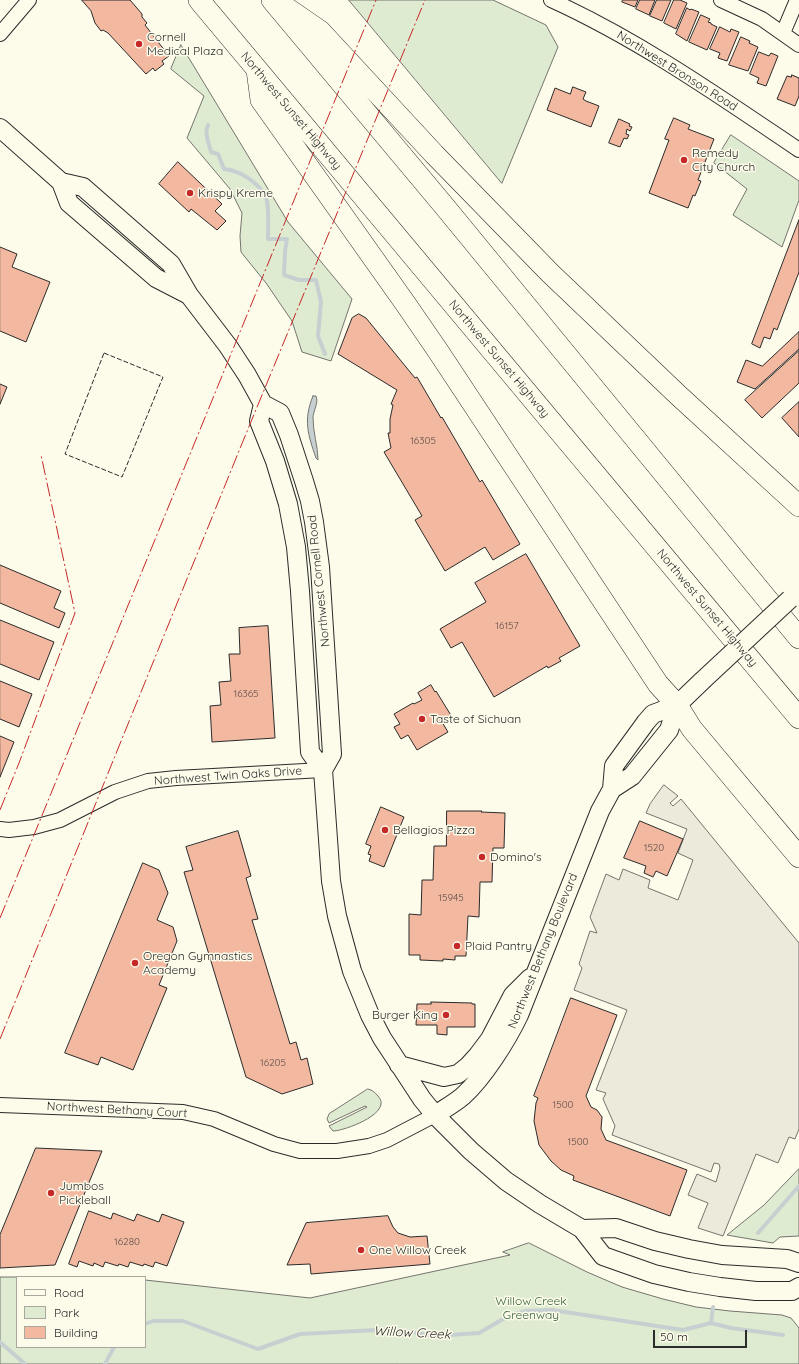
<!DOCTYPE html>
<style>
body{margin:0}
#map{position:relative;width:799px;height:1364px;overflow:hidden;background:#fdfbea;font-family:Quicksand,sans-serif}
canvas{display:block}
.legend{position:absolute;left:16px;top:1276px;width:130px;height:72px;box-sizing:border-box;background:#fdfbea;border:1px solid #a9a89e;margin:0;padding:5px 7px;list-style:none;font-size:12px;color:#2b2b2b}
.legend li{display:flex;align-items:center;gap:8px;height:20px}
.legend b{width:20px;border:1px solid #a9a89e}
.scale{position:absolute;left:653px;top:1330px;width:94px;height:18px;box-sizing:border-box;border:2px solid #2b2b2b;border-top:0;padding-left:5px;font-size:12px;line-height:14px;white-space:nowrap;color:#2b2b2b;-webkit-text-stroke:3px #fdfbea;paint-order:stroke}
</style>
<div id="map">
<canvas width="799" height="1364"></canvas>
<ul class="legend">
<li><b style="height:5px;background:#fdfbea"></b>Road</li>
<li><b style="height:11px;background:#deebd1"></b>Park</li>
<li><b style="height:11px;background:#f2b8a0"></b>Building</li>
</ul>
<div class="scale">50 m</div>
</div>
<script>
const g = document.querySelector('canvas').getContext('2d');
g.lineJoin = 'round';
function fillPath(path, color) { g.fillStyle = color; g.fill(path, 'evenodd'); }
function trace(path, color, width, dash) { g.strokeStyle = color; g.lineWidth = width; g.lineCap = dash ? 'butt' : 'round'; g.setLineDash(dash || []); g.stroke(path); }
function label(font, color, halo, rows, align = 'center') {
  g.font = font + ' Quicksand,sans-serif'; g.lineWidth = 3; g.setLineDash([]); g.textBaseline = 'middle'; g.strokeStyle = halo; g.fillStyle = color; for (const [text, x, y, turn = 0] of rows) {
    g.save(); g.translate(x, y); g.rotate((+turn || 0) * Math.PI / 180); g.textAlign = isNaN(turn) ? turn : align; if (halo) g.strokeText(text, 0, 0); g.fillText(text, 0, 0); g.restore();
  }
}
const green = new Path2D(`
 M349 0H493L546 25 558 47 502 183Z
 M181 45 288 222 352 299 331 361 302 352 292 321 266 283 241 252 240 236 242 213 230 189 187 138 204 96 171 69Z
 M731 135 799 181V200L782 247 733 215 747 189 714 163Z
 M368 1089C373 1090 375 1093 378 1096 394 1113 344 1131 333 1131L329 1126 367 1107 365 1106 329 1123 327 1119 329 1114Z
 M799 1169V1236L780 1237 773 1243 727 1235 764 1205Z
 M529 1243 587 1272 622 1287 663 1299 696 1307 730 1311 782 1315 791 1318 799 1328V1364H0V1277H17V1347H145V1280L310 1298 510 1255 503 1252Z`);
fillPath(green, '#deebd1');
trace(green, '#74746e', 1);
const parking = new Path2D(`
 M664 785 678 796 670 803 673 806 681 799 799 943V1129L795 1139 789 1137 778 1163 756 1154 723 1236 698 1228 708 1203 688 1195 697 1174 716 1182 720 1168 719 1164 714 1163 711 1172 612 1135 615 1126 603 1099 606 1093 596 1090 627 1010 574 990 582 968 579 964 590 931 597 933 590 917 606 874 619 880 623 869 650 880 648 888 678 900 693 860 678 853 687 829 646 813 650 804Z`);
fillPath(parking, '#eceadb');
trace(parking, '#74746e', 1);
const water = new Path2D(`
 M313 396H316C319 403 313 411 313 418 313 433 318 446 318 460L316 458C308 435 303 420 313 396Z`);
fillPath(water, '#c7d0d0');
trace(water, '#74746e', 1);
trace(new Path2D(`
 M208 125C204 134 209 143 211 152L218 154 224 169C240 170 263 185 267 201 269 211 268 229 268 239H287L285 251 284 275 299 280H316L321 302 318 336 325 354
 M758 1233 799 1186
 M711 1323 731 1328 783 1335
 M145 1324 153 1321H183L258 1349 300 1334 376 1330 412 1332 434 1336 479 1333 510 1315 526 1311 552 1310 683 1330 711 1323 713 1307
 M0 1342 25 1364
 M105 1364 114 1347`), '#c7d0d0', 4);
const building = new Path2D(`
 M82 0H130L142 14V17L147 23 145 25 169 56 162 61 164 64 155 71 153 68 146 74 108 33 103 30 101 31 95 23 91 11Z
 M623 0H638L635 7 622 2Z
 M640 0H655L649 15 636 9Z
 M657 0H671L662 21 650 16Z
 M674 0H680L687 3 676 29 664 23Z
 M687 8 690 10 691 9 699 12 687 41 676 34Z
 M701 15 710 19 708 22 711 23V24L717 27 707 50 689 42Z
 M720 27 730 32 731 29 739 32 727 61 718 58 720 53 710 49Z
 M741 37 750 41 749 43 758 47 748 71 729 65Z
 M759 52 769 56 771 53 778 56 766 86 757 83 759 78 750 74Z
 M792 75 799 78V96L795 106 777 99 787 76 791 77Z
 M573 87 586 92 583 99 586 101 599 106 591 127 547 110 555 88 570 94Z
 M674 118 690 125 688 129 714 139 698 180 701 181 695 196 693 195 688 208 649 193 669 140 665 139Z
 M619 119 630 124 629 126 632 127 630 131 627 129 626 134 629 135 627 139 624 138 620 147 609 143Z
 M178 162 222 204 215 211 226 221 217 230 191 209 189 212 159 184Z
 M799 220V272L777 330 774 328 770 339 764 337 760 348 752 344Z
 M0 247 17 254 12 267 50 282 26 342 0 331Z
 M359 314 366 318 415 378 417 377 441 418 442 417 480 482 482 480 520 544 493 560 485 547 445 571 415 520 422 516 384 452 391 448 388 433H390V419L393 405 391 404 397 390 338 354 352 318Z
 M799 332V349L755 389 737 382 746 360 762 366Z
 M799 351V383L762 418 745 400Z
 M0 384 7 387 0 404Z
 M799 402V437L782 418Z
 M526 554 580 646 559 658 561 661 548 668 547 666 494 697 462 642 451 648 440 629 486 602 475 583Z
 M0 565 61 591 54 608 65 613 59 628 0 603Z
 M0 620 54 642 39 680 0 664Z
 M268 626 275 738 212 742 210 706 221 705 219 682 231 681 229 654H240L239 628Z
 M0 681 32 694 19 727 0 719Z
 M431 685 435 692 436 691 452 717 442 722 448 732 417 750 408 735 401 739 394 727 400 724 394 714 413 703 414 704 422 700 418 693Z
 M0 736 14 742 0 777Z
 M381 807 404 817 384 867 369 861 371 855 368 854 371 846 366 844Z
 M447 811H482L481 812 505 813 504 848H493L492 882H480L479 917 468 916 466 956H455V960L443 959V961L420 960V955H409V914L421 915 422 880H433L434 846H446Z
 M640 821 683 839 667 876 656 871 653 877 644 873 646 866 624 858Z
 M238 831 251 876 246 878 258 919 252 920 290 1044 296 1042 301 1060 307 1058 313 1084 282 1094 246 1077 184 872 193 870 186 847Z
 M143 863 159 870 168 893 157 920 173 927 177 941 159 985 167 988 133 1070 101 1057 98 1065 65 1053Z
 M571 998 617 1015 586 1096 591 1107 597 1110 602 1117 601 1129 606 1140 687 1170 670 1216 573 1180 574 1176 561 1170 551 1161 539 1145 534 1121 536 1103 538 1098 534 1096Z
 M431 1002 472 1003V1004H475V1027H447V1035L437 1034V1025H416L417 1004H431Z
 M36 1148 102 1151 55 1265 0 1268V1235Z
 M89 1211 111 1219 113 1213 134 1221 137 1214 159 1222 162 1214 184 1222 167 1266 155 1262 153 1267 144 1264 143 1266 130 1262 128 1267 119 1264 118 1266 105 1262 103 1267 94 1263 93 1266 79 1261 77 1267 69 1264Z
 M388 1216 393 1227 398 1233 410 1237 427 1236 430 1264 311 1274 310 1264 287 1265 306 1223Z`);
fillPath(building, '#f2b8a0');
trace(building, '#2b2b2b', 1);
const minor = new Path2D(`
 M551 0C639 40 719 96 799 150
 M721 0 762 19 799 45
 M783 33 797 0
 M0 34 29 0
 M0 829 9 830 34 827 60 820 115 792 148 781 176 778 323 770
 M0 1105 183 1112 214 1119 274 1144 300 1151H337L369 1146 387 1140 435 1115`);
const major = new Path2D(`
 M0 128 61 182 83 187 171 264 189 295 228 346 247 375 263 404 280 413 289 435 304 481 310 501 314 522 320 567 332 754 323 770
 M61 182 69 203 156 278 189 295
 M263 404 259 421 275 461 288 504 296 547 300 591 310 752 323 770 331 881 337 916 352 971 370 1015 382 1038 422 1099 435 1115 471 1151 506 1181 540 1204 582 1229 603 1256 654 1274 689 1282 720 1287 756 1291H792L799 1287
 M612 789 632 776 669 730 677 705
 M399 1065 444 1077 458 1074 468 1066 478 1055 490 1039 513 995 530 978
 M435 1115C444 1109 455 1103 463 1096 484 1077 507 1040 519 1015L600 811 612 789 614 766 646 722 653 714 677 705 702 681
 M582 1229 616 1228 655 1241 689 1249 722 1255 787 1259 799 1263`);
const highway = new Path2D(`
 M199 0 799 718
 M272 0 445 207 799 638
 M288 9 320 31 434 154 550 273 678 395 799 506
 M257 70 261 100 405 303 438 351 658 684 677 705 692 729 799 857`);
trace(minor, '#2b2b2b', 16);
trace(major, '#2b2b2b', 20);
trace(highway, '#2b2b2b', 22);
trace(minor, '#fdfbea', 14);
trace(major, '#fdfbea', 18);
trace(highway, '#fdfbea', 21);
const majorBridge = new Path2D(`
 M702 681 790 599`);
trace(majorBridge, '#2b2b2b', 20, []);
trace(majorBridge, '#fdfbea', 18);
trace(new Path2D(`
 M104 353 163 377 122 477 65 454Z`), '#2b2b2b', 1, [5, 2]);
trace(new Path2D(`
 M0 810 19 763 75 613 41 455
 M0 918 376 0
 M0 1039 241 446 425 0`), '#c62828', 1, [14, 3, 2, 3]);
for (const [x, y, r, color] of [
 [139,44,4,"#c62828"],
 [684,160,4,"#c62828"],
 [190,193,4,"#c62828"],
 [422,719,4,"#c62828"],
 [385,830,4,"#c62828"],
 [482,857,4,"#c62828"],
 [457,946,4,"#c62828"],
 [135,963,4,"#c62828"],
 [446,1015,4,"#c62828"],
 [51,1193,4,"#c62828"],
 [361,1250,4,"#c62828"]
]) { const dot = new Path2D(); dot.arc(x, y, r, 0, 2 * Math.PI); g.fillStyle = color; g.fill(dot); trace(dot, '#fdfbea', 1.5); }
label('10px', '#5d4e48', null, [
 ["16305",423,441],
 ["16157",507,626],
 ["16365",246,694],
 ["1520",654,848],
 ["15945",451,898],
 ["16205",273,1063],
 ["1500",563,1105],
 ["1500",578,1142],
 ["16280",127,1242]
]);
label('12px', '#2b2b2b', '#fdfbea', [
 ["Cornell",147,37],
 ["Medical Plaza",147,51],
 ["Remedy",692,153],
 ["City Church",692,167],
 ["Krispy Kreme",198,193],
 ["Taste of Sichuan",430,719],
 ["Bellagios Pizza",393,830],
 ["Domino's",490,857],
 ["Plaid Pantry",465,946],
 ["Oregon Gymnastics",143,956],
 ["Academy",143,970],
 ["Burger King",438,1015,"right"],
 ["Jumbos",59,1186],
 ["Pickleball",59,1200],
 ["One Willow Creek",369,1250]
], 'left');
label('12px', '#2b2b2b', '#fdfbea', [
 ["Northwest Bronson Road",677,71,32],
 ["Northwest Sunset Highway",291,111,50],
 ["Northwest Sunset Highway",499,359,50],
 ["Northwest Cornell Road",319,581,-96],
 ["Northwest Sunset Highway",707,608,50],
 ["Northwest Twin Oaks Drive",228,776,-4],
 ["Northwest Bethany Boulevard",543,951,-68],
 ["Northwest Bethany Court",117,1110,3]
]);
label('12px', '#34623c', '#fdfbea', [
 ["Willow Creek",531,1301],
 ["Greenway",531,1315]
]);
label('italic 13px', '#2b2b2b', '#fdfbea', [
 ["Willow Creek",412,1333,3]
]);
</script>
